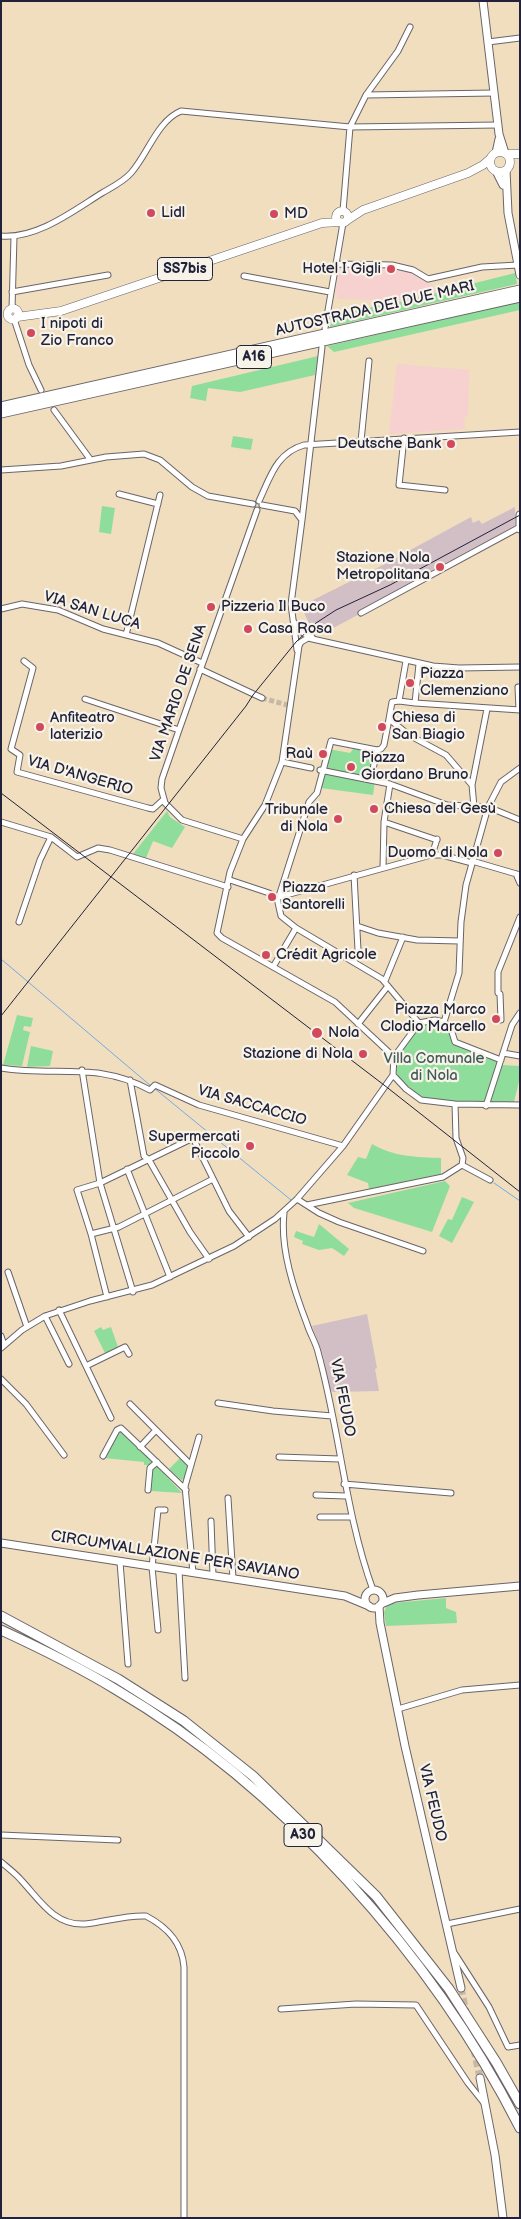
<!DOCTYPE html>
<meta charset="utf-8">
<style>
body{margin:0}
#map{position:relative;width:521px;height:2219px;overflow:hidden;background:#f0debf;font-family:"Balsamiq Sans",sans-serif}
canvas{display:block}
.frame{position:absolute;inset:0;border:2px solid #22223b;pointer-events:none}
</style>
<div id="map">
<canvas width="521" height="2219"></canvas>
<div class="frame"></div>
</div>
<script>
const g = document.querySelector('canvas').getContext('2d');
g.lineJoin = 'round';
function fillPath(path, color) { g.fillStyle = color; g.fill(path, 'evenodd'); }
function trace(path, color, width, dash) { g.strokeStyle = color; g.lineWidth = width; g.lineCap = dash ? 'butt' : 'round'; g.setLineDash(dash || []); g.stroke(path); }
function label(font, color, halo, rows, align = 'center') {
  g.font = font + ' "Balsamiq Sans",sans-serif'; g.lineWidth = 4.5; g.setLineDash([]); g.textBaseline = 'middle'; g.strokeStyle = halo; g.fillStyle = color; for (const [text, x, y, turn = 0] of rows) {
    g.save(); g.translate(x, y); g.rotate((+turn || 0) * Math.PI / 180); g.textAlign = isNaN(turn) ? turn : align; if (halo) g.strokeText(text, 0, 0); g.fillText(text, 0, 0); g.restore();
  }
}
fillPath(new Path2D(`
 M340 266 391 267 412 272 427 283 432 284 434 289 438 290V293L384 306 383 300 337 299V293L335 292Z
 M397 364 469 370 468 416 464 417 465 429 389 434Z`), '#f7d0d0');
fillPath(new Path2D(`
 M515 507V531L322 634 313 632 301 606 379 567 471 517 473 523 479 520 482 524Z
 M367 1314 377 1368 375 1369 379 1391 333 1392 330 1390 323 1355 312 1326Z`), '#d2bec5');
fillPath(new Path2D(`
 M515 273 517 284 330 327 331 317 380 305 384 304V306Z
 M519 302 520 310 334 352 327 346Z
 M318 356 315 375 240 392 208 388 206 401 190 398 192 386Z
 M233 436 253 439 251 450 231 447Z
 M102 506 115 508 111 534 99 532Z
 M354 748 379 752 373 795 321 788 329 749 350 753Z
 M167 811 170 817 185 827 172 848 153 841 146 858 133 854Z
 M17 1015 33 1018 31 1027 24 1026 23 1030 30 1032 22 1066 3 1065Z
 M435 1022 449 1027 455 1043 500 1060 485 1104 421 1098 399 1079 396 1070 400 1054 419 1025Z
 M31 1046 53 1051 50 1066 27 1067Z
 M502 1065 520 1066V1077L514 1102 489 1103Z
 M372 1144C394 1157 416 1157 441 1158V1174L369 1189 368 1183 347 1175 358 1157 366 1159Z
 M445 1181 450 1186 432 1232 354 1208 348 1203Z
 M462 1197 474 1202 452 1243 439 1236 448 1219 452 1220Z
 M319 1224 349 1249 344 1256 332 1248 319 1250 302 1244 303 1241 294 1237 296 1231 314 1237Z
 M101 1327 103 1330 111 1327 118 1347 105 1353 94 1331Z
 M120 1430 153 1463 151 1465H144V1462L104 1458Z
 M181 1457 188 1466 184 1479 181 1480 169 1469Z
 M156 1466H157L182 1493 150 1491 152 1470Z
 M446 1598V1608L456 1612 457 1623 386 1626 384 1612 387 1606 393 1603Z`), '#8fdd9b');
trace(new Path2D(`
 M1 959 151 1086
 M154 1088 291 1200
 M494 1183 520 1201`), '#73aae2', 1);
trace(new Path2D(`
 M262 698 291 706`), '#c7b8a5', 5, [5, 2.5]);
trace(new Path2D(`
 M461 1988 480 2078`), '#c7b8a5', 7, [7, 3.5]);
const street = new Path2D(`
 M488 42 520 38
 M366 95 494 93
 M343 211 350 127 366 95 398 51 410 27
 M1 236C37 239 73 211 102 193 112 187 123 182 131 173 148 154 157 121 181 111L350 127 498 125
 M336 264 392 265 413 270 428 279 482 267 518 265
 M244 276 330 292
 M12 292 108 275
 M12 309 14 237
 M14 319 29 365 41 390
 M325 328 343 223
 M54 410 90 459
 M404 438 399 485 445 490
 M361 441 369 361
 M1 470 61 466 106 457 144 454 160 460 192 487 208 496 253 504
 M119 494 158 504
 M259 501C270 478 276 453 304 445L520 432
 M262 505 295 511 302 520 291 604 297 650
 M302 520 322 347
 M1 609 22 604 58 610 103 629 158 643 202 663
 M361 613 520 527
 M294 622 304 634 312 637
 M126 635 160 495
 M24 661 33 668 11 749 20 755 17 772 148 808 153 809 164 799
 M406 661 399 701 415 703 419 664
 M200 669 262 698
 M85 699 179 730
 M399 701 392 702 389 719 409 735 446 755 472 785
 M415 703 520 710
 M519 710 518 687H520
 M377 750 381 749 384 745 389 719
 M282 762 311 768
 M320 770 390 784 447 805 488 807 520 820
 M371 779 377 750
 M474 807 472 785 487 709
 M1 822 51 837 77 857 98 848 110 850 228 887
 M384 822 437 840
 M243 839 182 820 165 803 161 788 162 779 179 730 257 510
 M432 855 437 839
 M472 861 520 875
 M383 868 384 822 390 784
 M516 874 520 883
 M230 880 269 893 277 898 281 916 296 928 382 979 419 1023
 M279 896 309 802 317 793 331 741 377 750
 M279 897 431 855H442L472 863
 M19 922 40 860 51 837
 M357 926 378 933 417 940 460 941
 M354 961 358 950 354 875
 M273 967 296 928
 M385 981 403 937
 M501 1020 500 994 498 993V972L520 917
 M444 1022 459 973 461 922 466 885 488 807 501 782 520 768
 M358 1024 388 986
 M503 1053 520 1056
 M394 1057 335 1002 222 938 217 933 230 872 243 839 265 805 282 762 299 646 301 642 308 638 433 666 459 668 520 667
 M501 1060 455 1042 451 1029 444 1022 435 1020 419 1023 394 1057 393 1075 406 1089 421 1100 455 1104 520 1105
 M1 1068C56 1077 97 1061 150 1090L155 1085 199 1105 343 1146
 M82 1070 100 1183 133 1292
 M130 1080 144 1156 149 1160 190 1232 209 1259
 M455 1104 456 1138 463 1158 462 1165
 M486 1106 512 1025 520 1013
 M127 1169 170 1277
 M297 1199 319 1213 339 1222 423 1251
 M307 1205 443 1177 462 1165 490 1180
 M284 1213C280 1249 294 1290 307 1324 310 1334 316 1343 318 1352 340 1431 345 1513 373 1590
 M91 1234 119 1227 213 1179
 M8 1272 27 1327
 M107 1297 91 1234 77 1190 100 1183 193 1138 229 1211 249 1237
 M59 1310 111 1418
 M45 1316 69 1364
 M1 1336 4 1345
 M1 1348 22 1330 45 1316 90 1301 152 1285 234 1246 275 1219 297 1199 343 1146 393 1075
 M86 1366 125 1347 129 1354
 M1 1379 26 1404 64 1455
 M218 1403 273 1411 332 1416
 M130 1404 191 1465
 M140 1447 156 1430
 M103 1456 117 1430 121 1428 186 1490
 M279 1457 340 1459
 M344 1484 451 1493
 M148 1490 150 1468 157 1462
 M316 1495 346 1496
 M228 1498 233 1579
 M320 1517H351
 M211 1521 213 1576
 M120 1562 128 1664
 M179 1571 185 1678
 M193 1573 185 1486 199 1437
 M158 1630 152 1567 158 1510H165
 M398 1709 462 1690 520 1685
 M1 1835 118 1840
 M1 1862C8 1868 15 1873 21 1880 39 1899 54 1926 85 1924 105 1922 125 1915 146 1916 167 1927 182 1942 184 1967V2218
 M447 1924 520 1909
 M455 1954 489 2007 508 2047 520 2045
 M281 2009 356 2004 416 2005 468 2083 484 2103`);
const secondary = new Path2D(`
 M483 1 499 134 505 153
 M496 153 499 139
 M506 170 508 213 520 275
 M496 171 503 185
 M520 515V529
 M1 1543 345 1596 369 1606
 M365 1599a9 9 0 1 1 18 0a9 9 0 1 1-18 0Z
 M381 1604 395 1598 418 1595 520 1586
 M379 1606 380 1623 405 1746 461 1988
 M480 2078 495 2155 503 2218`);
const primary = new Path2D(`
 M490 162a10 10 0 1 1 20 0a10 10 0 1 1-20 0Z
 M507 154H520
 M336 217a6 6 0 1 1 12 0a6 6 0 1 1-12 0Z
 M346 221 363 210 468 173 483 165 491 158
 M7.5 314a5.5 5.5 0 1 1 11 0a5.5 5.5 0 1 1-11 0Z
 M17 317 61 311 322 223 340 222`);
const highway = new Path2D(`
 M1 407 520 290
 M1 413 520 297
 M1 1616 118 1679 184 1721 253 1776 376 1896 449 1989 496 2062 520 2104
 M1 1630C40 1648 79 1667 115 1689 282 1787 433 1956 520 2128`);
trace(street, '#6a6469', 7);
trace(secondary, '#6a6469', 9);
trace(primary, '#6a6469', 9);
trace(highway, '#6a6469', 11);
trace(street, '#fff', 5);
trace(secondary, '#fff', 7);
trace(primary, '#fff', 8);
trace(highway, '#fff', 9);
trace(new Path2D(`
 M1 793 384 1085 520 1192
 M1 1016 246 706 253 695 296 642 316 623 336 610 390 585 520 515`), '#22223b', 1);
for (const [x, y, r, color] of [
 [151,213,5,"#d1495b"],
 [274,214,5,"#d1495b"],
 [391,269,5,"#d1495b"],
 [31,333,5,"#d1495b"],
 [451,444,5,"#d1495b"],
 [440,567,5,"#d1495b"],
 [211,607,5,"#d1495b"],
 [248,629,5,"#d1495b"],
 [410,683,5,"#d1495b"],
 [40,727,5,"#d1495b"],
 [382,727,5,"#d1495b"],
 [323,754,5,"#d1495b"],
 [351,767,5,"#d1495b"],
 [374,809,5,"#d1495b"],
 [338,819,5,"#d1495b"],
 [498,853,5,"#d1495b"],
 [272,897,5,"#d1495b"],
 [266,955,5,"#d1495b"],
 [496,1019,5,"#d1495b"],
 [317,1033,6,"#d1495b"],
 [363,1054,5,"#d1495b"],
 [250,1146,5,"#d1495b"]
]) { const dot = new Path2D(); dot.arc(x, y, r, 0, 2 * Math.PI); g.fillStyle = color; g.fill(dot); trace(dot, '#f7f3e8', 2); }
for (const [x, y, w] of [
 [185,269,55],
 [254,357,35],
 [303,1835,38]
]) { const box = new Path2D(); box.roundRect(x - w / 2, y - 11.5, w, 23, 4); g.fillStyle = '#f7f3e8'; g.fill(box); trace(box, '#22223b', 1); }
label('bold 14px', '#22223b', null, [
 ["SS7bis",185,269],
 ["A16",254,357],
 ["A30",303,1835]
]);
label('15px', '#22223b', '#f7f3e8', [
 ["Lidl",161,213],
 ["MD",284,214],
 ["Hotel I Gigli",381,269,"right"],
 ["I nipoti di",41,324],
 ["Zio Franco",41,341],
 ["Deutsche Bank",441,444,"right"],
 ["Stazione Nola",430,558,"right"],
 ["Metropolitana",430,575,"right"],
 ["Pizzeria Il Buco",221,607],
 ["Casa Rosa",258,629],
 ["Piazza",420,674],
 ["Clemenziano",420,691],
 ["Anfiteatro",50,718],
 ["laterizio",50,735],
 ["Chiesa di",392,718],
 ["San Biagio",392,735],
 ["Raù",313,754,"right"],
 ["Piazza",361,758],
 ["Giordano Bruno",361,775],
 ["Chiesa del Gesù",384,809],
 ["Tribunale",328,810,"right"],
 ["di Nola",328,827,"right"],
 ["Duomo di Nola",488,853,"right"],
 ["Piazza",282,888],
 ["Santorelli",282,905],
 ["Crédit Agricole",276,955],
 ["Piazza Marco",486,1010,"right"],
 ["Clodio Marcello",486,1027,"right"],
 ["Nola",328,1033],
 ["Stazione di Nola",353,1054,"right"],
 ["Supermercati",240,1137,"right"],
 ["Piccolo",240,1154,"right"]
], 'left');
label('15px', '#22223b', '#f7f3e8', [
 ["AUTOSTRADA DEI DUE MARI",375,309,-13],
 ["VIA SAN LUCA",92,611,17],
 ["VIA MARIO DE SENA",179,693,-71],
 ["VIA D'ANGERIO",80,776,16],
 ["VIA SACCACCIO",252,1106,16],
 ["VIA FEUDO",342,1398,79],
 ["CIRCUMVALLAZIONE PER SAVIANO",175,1556,9],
 ["VIA FEUDO",432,1803,77]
]);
label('15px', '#435a58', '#f7f3e8', [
 ["Villa Comunale",434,1059],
 ["di Nola",434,1076]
]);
</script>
